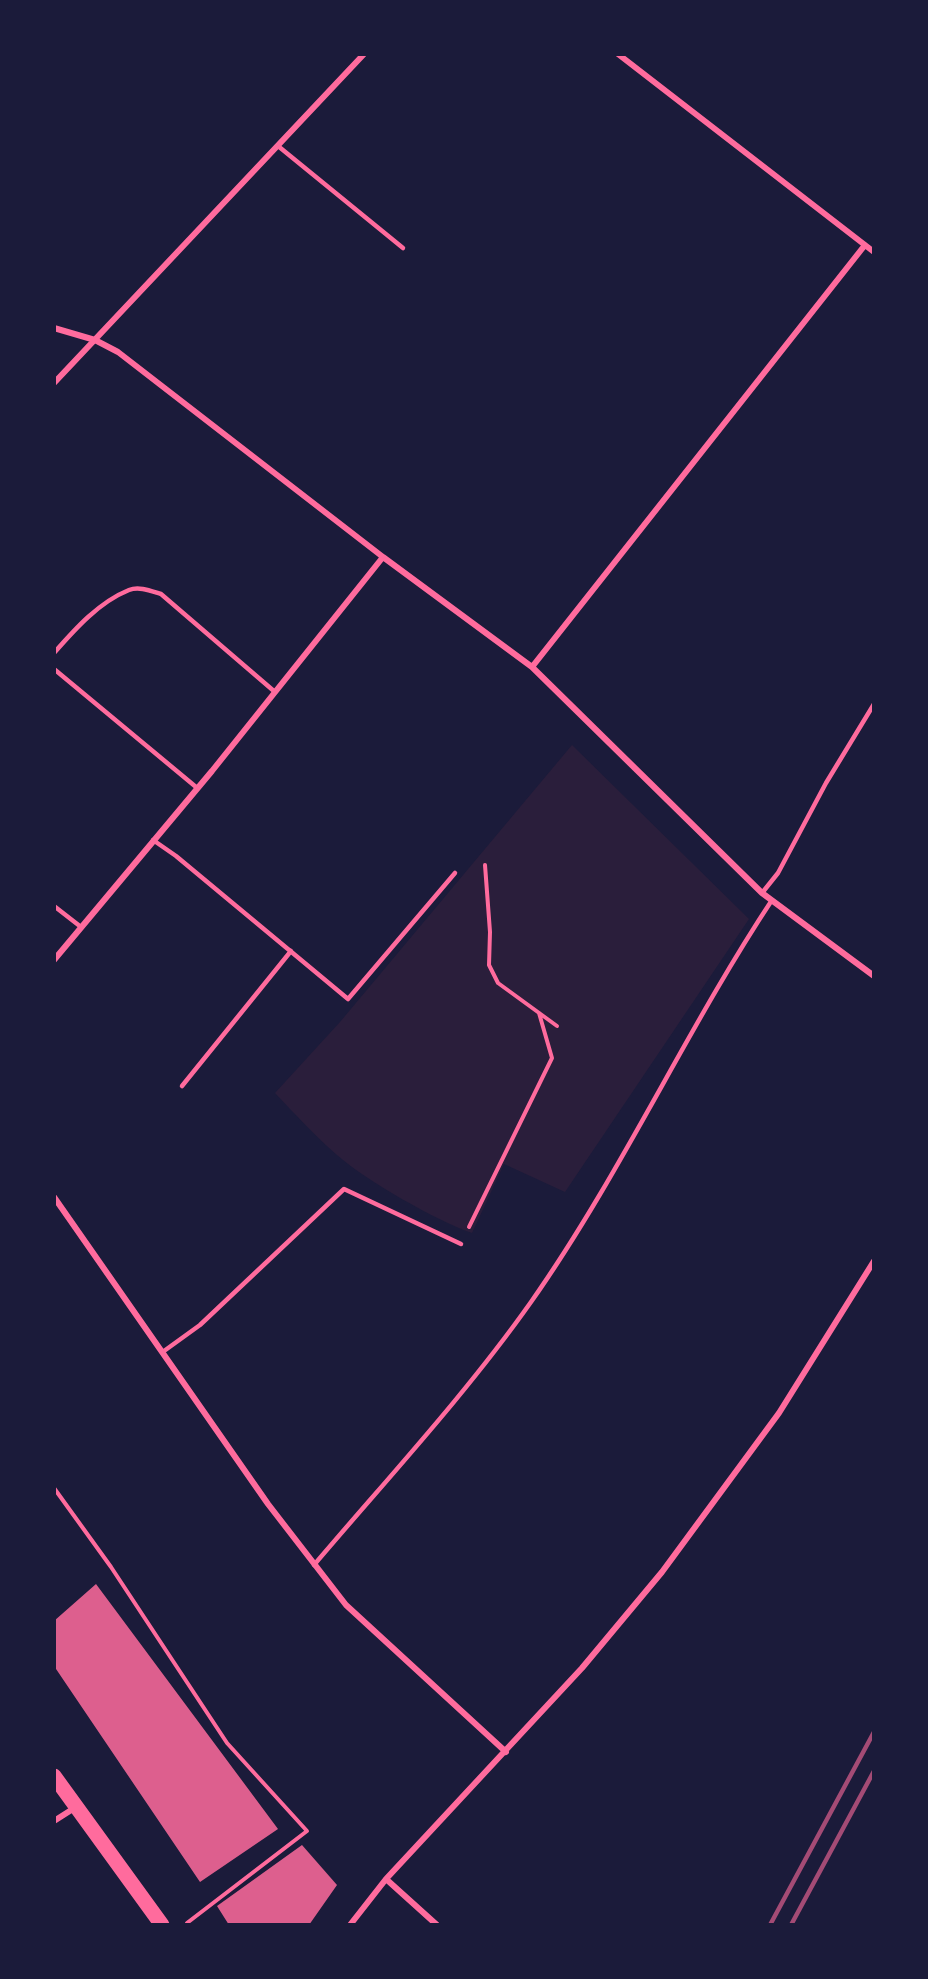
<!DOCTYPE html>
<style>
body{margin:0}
#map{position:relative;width:928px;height:1979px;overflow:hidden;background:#1b1b3a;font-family:Jost,sans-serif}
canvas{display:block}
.frame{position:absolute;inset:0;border:56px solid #1b1b3a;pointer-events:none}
</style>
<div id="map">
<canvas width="928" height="1979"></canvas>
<div class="frame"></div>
</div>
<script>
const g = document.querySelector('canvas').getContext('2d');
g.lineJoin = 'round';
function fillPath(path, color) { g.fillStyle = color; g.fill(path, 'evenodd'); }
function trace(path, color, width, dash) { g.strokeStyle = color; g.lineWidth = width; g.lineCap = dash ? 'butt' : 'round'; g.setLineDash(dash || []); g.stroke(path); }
fillPath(new Path2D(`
 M572 745 749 919 565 1192 504 1164 472 1233C437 1221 365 1180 337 1155 315 1136 295 1114 275 1093L340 1022Z`), '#2a1e3b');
fillPath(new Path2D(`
 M96 1584 278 1829 200 1882 54 1666V1621Z
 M302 1845 337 1885 309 1925H229L217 1906Z`), '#dd5f8e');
trace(new Path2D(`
 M485 865 490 932 489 965 498 983 557 1026
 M469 1227 552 1058 539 1013
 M54 1488 111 1567 227 1743 307 1831 187 1923`), '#ff6b9d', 4);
trace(new Path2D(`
 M278 146 403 248
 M54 653C75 629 99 602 129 590 139 586 151 591 161 594L275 692
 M54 669 196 787
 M153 840 176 856 348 999 455 873
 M762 893 778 873 826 783 874 704
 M54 906 81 927
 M182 1086 291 951
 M164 1351 200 1325 344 1189 461 1244
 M314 1565C387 1479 466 1394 531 1302 621 1174 686 1030 772 900`), '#ff6b9d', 4.5);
trace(new Path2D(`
 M618 54 874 252
 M54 328 95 340 118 352 383 557 532 667 762 893 874 976
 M54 383 364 54
 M532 667 865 245
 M54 960 212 771 383 557
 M54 1197 268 1504 346 1605 506 1752
 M54 1821 76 1807
 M386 1879 437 1925
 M350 1925 386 1879 582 1668 662 1572 779 1413 874 1261`), '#ff6b9d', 6);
trace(new Path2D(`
 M54 1776 162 1925`), '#ff6b9d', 15);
trace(new Path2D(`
 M770 1925 874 1732
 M791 1925 874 1771`), '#a44b75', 4.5);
</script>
